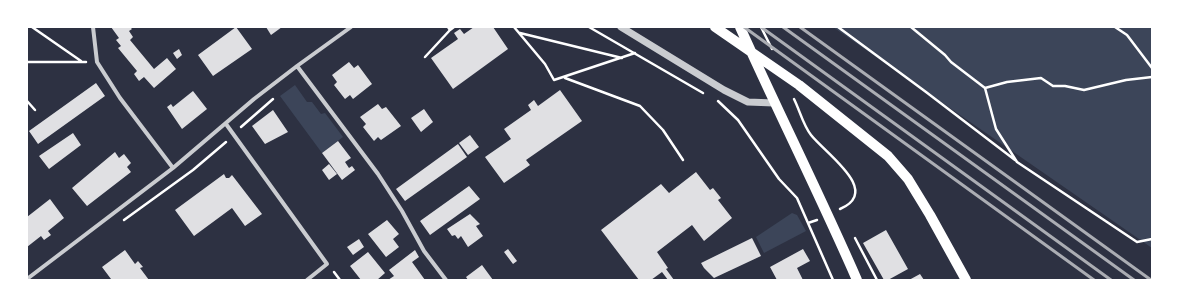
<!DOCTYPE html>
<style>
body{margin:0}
#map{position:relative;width:1179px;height:307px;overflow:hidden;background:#2d3142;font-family:Commissioner,sans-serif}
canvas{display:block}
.frame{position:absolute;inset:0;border:28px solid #fff;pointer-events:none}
</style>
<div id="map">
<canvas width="1179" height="307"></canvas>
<div class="frame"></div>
</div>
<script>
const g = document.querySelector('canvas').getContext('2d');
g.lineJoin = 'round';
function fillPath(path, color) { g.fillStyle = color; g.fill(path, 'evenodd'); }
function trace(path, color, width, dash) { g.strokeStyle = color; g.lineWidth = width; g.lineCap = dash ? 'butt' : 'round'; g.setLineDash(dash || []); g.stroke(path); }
fillPath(new Path2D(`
 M833 27H1152V248Z
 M295 85 307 102H312L321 114 325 113 343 137 322 153 280 96Z
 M792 213 797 215 806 231 764 253 756 237Z`), '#3c4559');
fillPath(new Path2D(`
 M111 27H130L132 29 129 31 133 37 130 40 154 69 167 58 176 69 154 88 144 77 139 81 134 74 137 71 118 48 121 46 116 40 119 38Z
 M236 27 252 49 213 76 198 55Z
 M266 27H282L271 35Z
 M474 27H493L508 49 453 89 431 58 458 39 454 33 460 29 464 34Z
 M179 49 182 55 177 59 173 53Z
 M349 62 354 68 358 65 372 84 353 99 350 95 345 99 334 85 337 82 332 75Z
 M96 83 105 96 38 144 29 131Z
 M560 90 582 121 526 160 530 165 504 183 485 157 511 139 504 129 531 110 528 105 534 100 538 106Z
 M193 91 207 109 182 129 167 107 171 104 173 107Z
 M378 104 382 109 386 107 401 126 381 140 378 137 374 141 363 127 366 124 360 117Z
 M424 109 433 122 421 132 411 118Z
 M273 110 288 132 265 144 252 126Z
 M73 133 81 145 49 169 39 156Z
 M470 135 479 147 468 155 459 143Z
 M338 141 351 158 345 162 349 168 352 166 355 170 342 180 322 153Z
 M458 144 467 157 405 201 396 189Z
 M115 152 119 158 124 154 131 163 127 167 131 172 87 206 72 188Z
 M329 164 337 174 329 180 322 170Z
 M696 172 710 190 713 188 721 198 718 200 732 218 704 241 692 225 657 252 668 268 666 269 674 280H668L662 272 651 280H639L601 230 661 184 669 193Z
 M224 174 226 178H229L232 175 262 214 245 226 232 208 194 236 175 210Z
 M469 186 480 199 430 235 420 221Z
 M50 199 64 218 48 231 51 235 44 240 41 236 27 247V217Z
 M470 214 480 224 476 226 483 236 468 247 461 236 458 239 455 235 452 236 447 229Z
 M387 220 399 234 393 239 399 247 386 257 368 234Z
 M886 230 908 269 888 280H884L863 243Z
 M752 238 761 256 714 278 704 268 701 263Z
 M359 239 364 247 353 255 347 247Z
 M508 249 517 261 513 264 504 252Z
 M803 249 810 261 797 268 803 280H777L770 267Z
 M125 250 135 264 138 261 143 267 140 268 149 280 111 279 102 267Z
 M415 250 419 257 412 262 425 280H388L394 276 389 270Z
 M368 252 385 273 377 280H361L350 266Z
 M482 265 493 280H468L466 277Z
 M920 274 924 280H909Z`), '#e0e0e3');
trace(new Path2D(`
 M32 27 81 61
 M448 27 450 30 454 27
 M514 27 545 64 554 80 635 53
 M589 27 703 93
 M761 27 772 49
 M838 27 926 92 1015 160
 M911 27 945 55 951 62 985 88 996 129 1017 162 1137 242 1152 239
 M1115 27 1127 35 1152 68
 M520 33 622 58
 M425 57 450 30
 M27 62H86
 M565 78 640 106 663 130 683 160
 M985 88 1007 82 1041 78 1053 86H1065L1084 90 1126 80 1152 77
 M794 99C800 111 803 125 811 135 826 154 882 191 840 209
 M27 101 35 110
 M718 101 738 120 779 179 797 198 833 280
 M241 127 273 99
 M124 220 193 170 226 142
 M808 223 817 220
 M855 238 877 280
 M334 272 340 280`), '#fff', 2.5);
trace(new Path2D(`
 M93 27 97 62 120 98 173 168
 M297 66 378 174 402 211 424 251 446 280
 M226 124 327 264 307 280
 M27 279 173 168 254 99 297 66 351 27`), '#caccd0', 4);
trace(new Path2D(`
 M621 27 724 90 748 102 774 103`), '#caccd0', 7);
trace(new Path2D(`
 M715 27 799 85 888 156 908 179 930 215 966 280
 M740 27C778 112 820 195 857 280`), '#fff', 10);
trace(new Path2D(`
 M744 27 1094 280
 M761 27 1111 280
 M783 27 1134 280
 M800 27 1151 280`), '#abadb3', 3);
</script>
